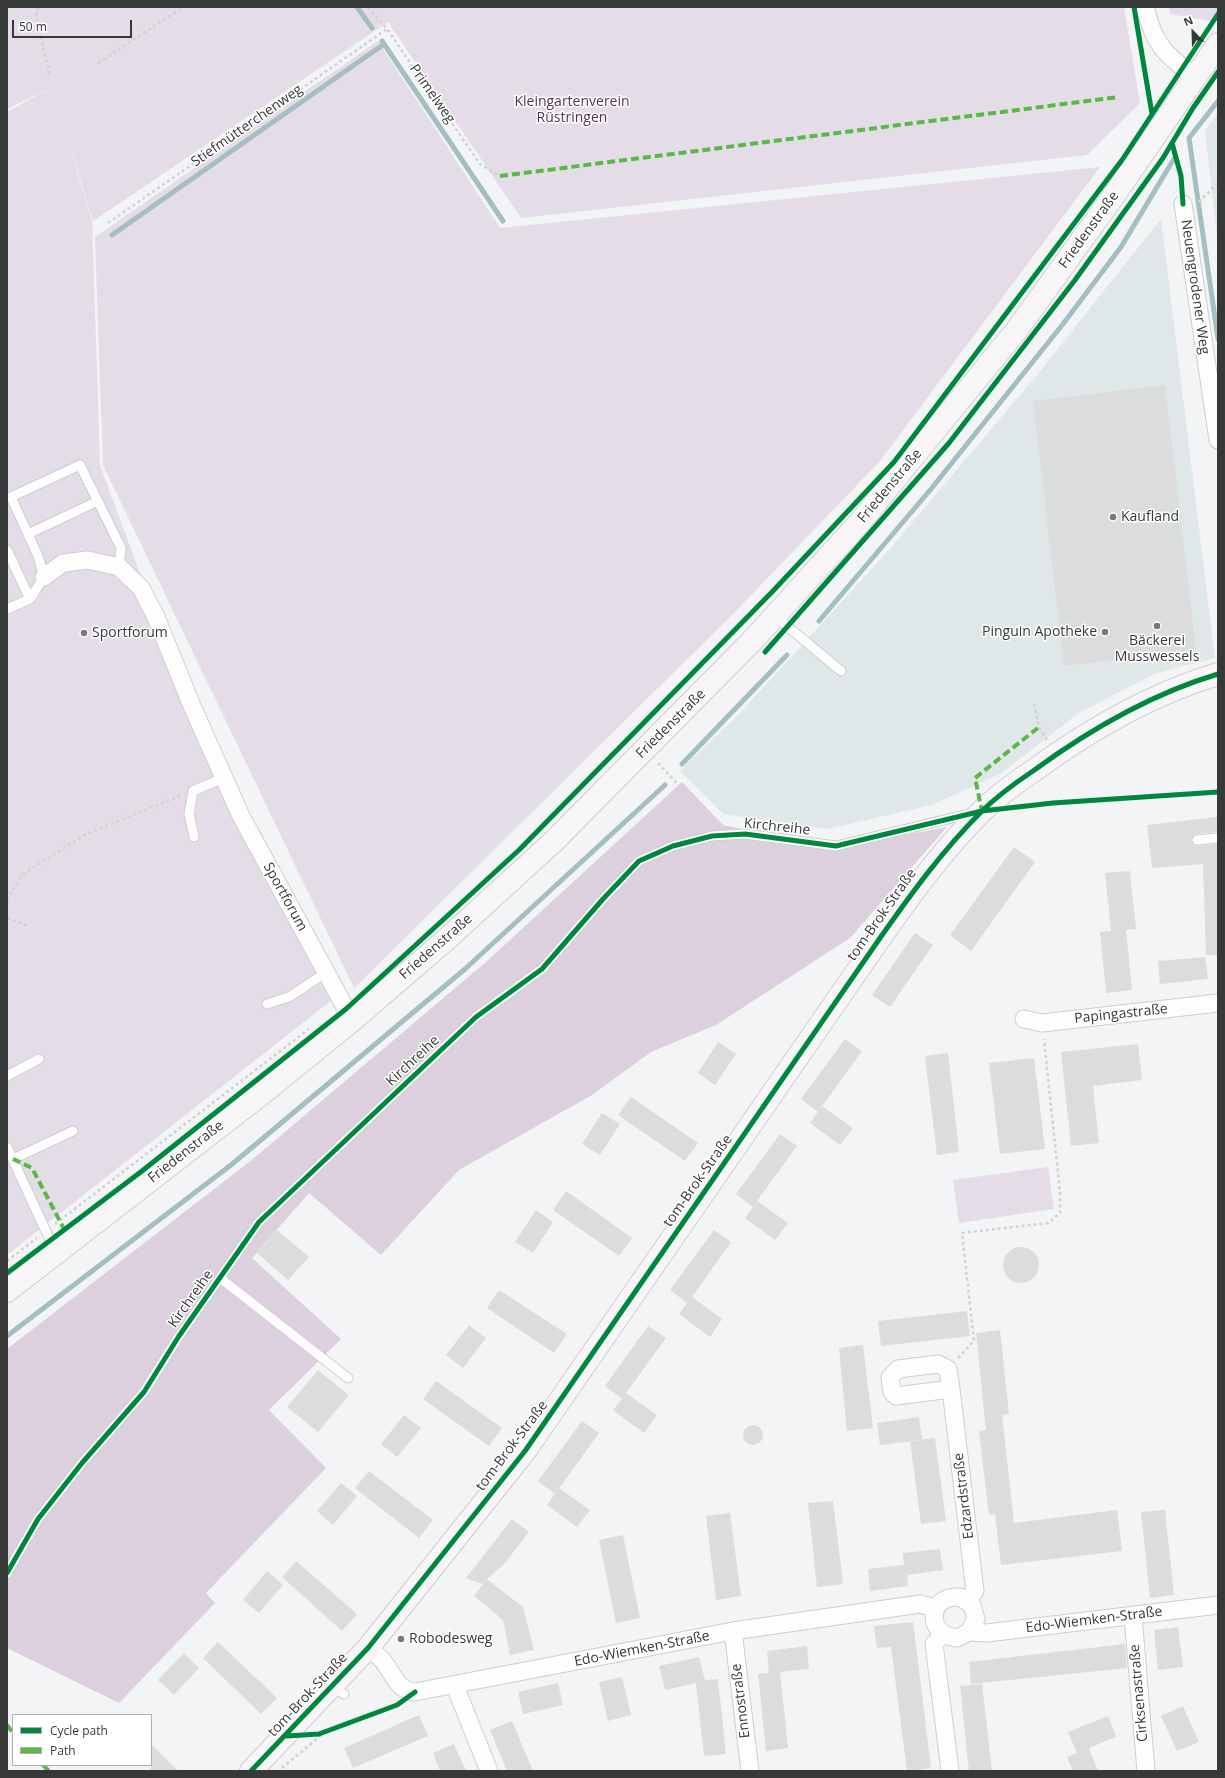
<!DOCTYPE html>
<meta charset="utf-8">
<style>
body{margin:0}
#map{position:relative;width:1225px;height:1778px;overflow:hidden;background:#f2f4f5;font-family:"Open Sans",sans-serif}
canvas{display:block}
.frame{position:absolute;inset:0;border:8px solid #373838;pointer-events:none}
.legend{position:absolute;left:12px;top:1714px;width:140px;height:52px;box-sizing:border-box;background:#fff;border:1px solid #afafaf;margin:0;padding:5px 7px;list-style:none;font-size:12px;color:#373838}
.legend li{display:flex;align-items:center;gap:8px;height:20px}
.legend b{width:20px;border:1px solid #afafaf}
.north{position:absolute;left:1173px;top:12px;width:40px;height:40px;-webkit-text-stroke:3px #fff;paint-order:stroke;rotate:337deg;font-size:11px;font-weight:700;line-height:16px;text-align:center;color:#373838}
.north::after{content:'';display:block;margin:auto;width:14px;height:18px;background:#373838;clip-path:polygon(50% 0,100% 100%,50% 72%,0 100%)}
.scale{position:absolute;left:12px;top:20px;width:120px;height:18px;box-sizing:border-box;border:2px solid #373838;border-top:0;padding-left:5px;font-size:12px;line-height:14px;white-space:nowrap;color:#373838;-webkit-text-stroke:3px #fff;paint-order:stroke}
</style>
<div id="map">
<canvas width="1225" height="1778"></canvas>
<div class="frame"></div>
<ul class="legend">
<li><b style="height:5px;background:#00873e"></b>Cycle path</li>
<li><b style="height:5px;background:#58b947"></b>Path</li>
</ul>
<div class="north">N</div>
<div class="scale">50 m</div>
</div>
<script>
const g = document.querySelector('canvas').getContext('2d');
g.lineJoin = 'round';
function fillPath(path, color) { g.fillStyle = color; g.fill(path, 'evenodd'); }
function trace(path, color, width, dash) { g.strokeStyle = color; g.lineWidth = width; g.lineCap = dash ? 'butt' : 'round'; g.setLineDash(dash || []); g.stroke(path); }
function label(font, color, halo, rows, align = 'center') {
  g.font = font + ' "Open Sans",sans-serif'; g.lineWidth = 3; g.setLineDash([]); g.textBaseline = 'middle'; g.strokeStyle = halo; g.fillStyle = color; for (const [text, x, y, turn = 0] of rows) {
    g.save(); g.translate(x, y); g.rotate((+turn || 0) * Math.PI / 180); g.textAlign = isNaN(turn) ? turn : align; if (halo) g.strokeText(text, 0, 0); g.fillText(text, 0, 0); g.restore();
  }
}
fillPath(new Path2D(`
 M1218 113V245L1205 131Z
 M1161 219 1215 658 1156 673 1077 714 1002 773 932 805 827 829 723 814 680 771 740 713 888 551 1037 375Z`), '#dfe7e8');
fillPath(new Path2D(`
 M7 7H1124L1140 103 1087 155 521 218 388 22 93 221 58 109 92 221 100 465 224 801 332 1000 7 1255V112L52 87 7 109Z
 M1169 7H1218V12L1211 21 1170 14Z
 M378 41 500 228 1100 167 880 461 733 614 354 988 103 465 95 237Z
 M1048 1167 1054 1209 959 1223 953 1180Z`), '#e4dce6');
fillPath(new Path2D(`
 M682 782 723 825 836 848 947 827 850 938 716 1025 651 1052 592 1095 459 1170 381 1255 309 1193 252 1258 341 1339 269 1410 326 1468 206 1593 215 1603 119 1703 7 1648V1349L253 1159 486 962Z`), '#ddd0de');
trace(new Path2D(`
 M357 7 372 28
 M382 41 503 221
 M1218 101 1189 138 1218 339
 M112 235 384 44
 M819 621 931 489 1063 324 1121 247 1175 157
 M682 764 787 655
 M7 1336 231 1165 465 969 665 785`), '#a4bfc1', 5);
fillPath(new Path2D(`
 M1165 385 1196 650 1064 666 1033 401Z
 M1217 817 1218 832 1196 834 1191 840 1192 844 1197 846 1218 844V955H1206L1203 864 1152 868 1147 825Z
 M1014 847 1035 862 971 951 950 935Z
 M1130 871 1136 929 1126 930 1132 990 1106 993 1100 932 1111 931 1105 873Z
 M915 933 933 945 890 1007 872 995Z
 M1205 957 1208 979 1160 984 1158 961Z
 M845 1039 862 1051 818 1112 801 1099Z
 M718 1042 736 1054 715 1085 698 1073Z
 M1138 1044 1142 1080 1093 1086 1099 1143 1071 1146 1061 1052Z
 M948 1053 959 1152 937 1155 925 1056Z
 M1034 1058 1045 1149 1000 1154 989 1063Z
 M631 1097 698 1143 685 1161 618 1115Z
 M822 1106 853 1128 840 1145 810 1123Z
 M602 1113 620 1124 600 1155 582 1144Z
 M780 1134 797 1146 757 1201 788 1223 775 1240 745 1218 753 1207 736 1194Z
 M566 1191 632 1238 619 1256 553 1210Z
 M536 1210 553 1222 533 1253 515 1242Z
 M277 1230 309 1257 288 1280 257 1253Z
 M714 1230 731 1242 692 1297 722 1319 710 1337 679 1314 687 1303 670 1290Z
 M1003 1265a18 18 0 1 1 36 0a18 18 0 1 1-36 0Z
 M499 1290 567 1334 554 1353 487 1308Z
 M967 1311 970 1336 881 1346 878 1321Z
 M469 1325 486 1338 463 1368 446 1355Z
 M648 1326 666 1338 626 1393 657 1415 644 1433 613 1410 622 1399 605 1386Z
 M1000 1330 1009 1414 1002 1415 1014 1523 1117 1510 1122 1551 1001 1565 995 1514 989 1515 986 1490 979 1431 986 1430 976 1333Z
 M863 1345 873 1428 847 1431 839 1348Z
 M318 1370 349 1395 318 1432 287 1407Z
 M436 1381 502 1428 489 1446 423 1399Z
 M404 1415 421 1428 397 1457 381 1444Z
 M919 1417 922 1440 880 1445 877 1423Z
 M582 1421 599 1433 555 1494 538 1481Z
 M743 1435a10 10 0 1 1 20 0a10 10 0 1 1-20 0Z
 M935 1438 946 1521 921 1524 910 1441Z
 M369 1471 433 1520 419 1538 355 1488Z
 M341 1483 357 1496 333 1525 317 1511Z
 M559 1488 590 1510 577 1527 547 1505Z
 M833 1501 843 1584 817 1587 808 1503Z
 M1165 1510 1174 1595 1150 1598 1141 1512Z
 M730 1513 741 1596 716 1600 706 1516Z
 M512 1519 529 1532 505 1563 487 1579 523 1607 534 1650 510 1655 503 1620 474 1596 486 1580 482 1584 466 1578Z
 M623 1535 640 1618 616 1623 599 1540Z
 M940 1549 943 1570 907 1575 908 1586 870 1591 868 1569 904 1565 903 1553Z
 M296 1561 357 1614 342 1631 282 1577Z
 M267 1571 283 1585 259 1613 243 1600Z
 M913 1622 931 1768 907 1771 891 1647 877 1648 874 1626Z
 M1178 1627 1183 1667 1158 1670 1154 1630Z
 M218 1642 277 1698 261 1714 203 1658Z
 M1125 1644 1127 1668 971 1684 969 1662Z
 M807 1646 809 1669 780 1672 788 1748 766 1751 758 1674 769 1673 767 1651Z
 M184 1653 199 1668 174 1695 158 1680Z
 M699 1657 705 1680 718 1679 726 1754 704 1756 696 1683 665 1690 659 1666Z
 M622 1677 631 1715 608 1721 599 1682Z
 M558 1683 563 1705 523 1714 518 1692Z
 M982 1684 992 1771H969L960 1686Z
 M1183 1706 1199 1742 1177 1751 1161 1716Z
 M419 1715 428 1736 353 1768 344 1748Z
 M1108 1716 1116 1737 1089 1748 1098 1771H1073L1067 1757 1077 1753 1068 1732Z
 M512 1721 533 1771H507L490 1730Z
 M151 1744 178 1771H151Z
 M454 1744 466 1771H440L433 1753Z`), '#dbdddd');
const lane = new Path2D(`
 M28 534 98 501
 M7 550 30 599
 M7 609 30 599 44 577 38 556 11 497 80 465 121 548 119 567
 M775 616 841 671
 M194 837 189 814 193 791 223 778
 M1197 840 1218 838
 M267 1004 289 997 327 972
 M7 1076 39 1059
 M7 1147 50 1240 58 1251
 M13 1159 73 1131
 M220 1278 348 1378
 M7 1573 38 1519 82 1463 144 1392 179 1336 259 1222 476 1017 542 969 603 899 639 861 673 846 712 836 745 834 836 846 973 813
 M333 1687 344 1694`);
const street = new Path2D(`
 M1145 7C1154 44 1164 54 1195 77
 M1183 204 1218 440
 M44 577 63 563 88 560 119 567 141 588 156 617 192 706 241 816 346 1009 354 1019
 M1024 1019 1042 1023 1218 1003
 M951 1389 896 1396 892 1392 890 1378 898 1369 938 1364 948 1369 951 1389 975 1591 967 1600
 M1133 1616 1146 1771
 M733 1631 750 1771
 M969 1632 976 1619 972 1605 960 1597C927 1595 925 1635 957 1638L969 1632 987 1633 1218 1605
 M943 1634 934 1644 950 1771
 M368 1648C373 1652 379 1656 383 1661 393 1673 397 1691 415 1692L733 1631 920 1604 935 1608
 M455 1686 489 1771`);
const secondary = new Path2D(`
 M7 1291 264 1092 354 1019 448 938 553 842 752 641 860 522 1016 331 1115 194 1218 44
 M251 1771 368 1648 525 1451 880 938C911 894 942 851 981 812 996 797 1015 783 1033 771 1089 730 1151 694 1218 674`);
trace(lane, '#cdcecf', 11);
trace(street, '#cdcecf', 19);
trace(secondary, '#cdcecf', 24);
trace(new Path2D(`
 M38 7 36 15 50 76
 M368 7 387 29 480 164 500 176
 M98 63 183 7
 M1199 202 1218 183
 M108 223 387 29
 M1034 704 1039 727 1047 740
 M658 763 709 818 710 825
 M7 900 22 875 86 834 180 796
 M7 918 28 926
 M55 1224 309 1029
 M7 1261 37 1238
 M958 1358 974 1341 962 1233 1048 1223 1060 1213V1192L1044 1039
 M282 1768 324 1733`), '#d1d2d2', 2.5, [3, 3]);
trace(lane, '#fdfdfe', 9);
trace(street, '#fdfdfe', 17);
trace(secondary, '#f7f5f8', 22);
trace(new Path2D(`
 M500 176 1119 97
 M984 811H982L975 778 1039 727
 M13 1159 32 1168 64 1229
 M7 1725 13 1733
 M43 1765 49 1771`), '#58b947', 4, [8, 4]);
trace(new Path2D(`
 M1134 7 1152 114
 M1172 143 1181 176 1183 204
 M765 652 949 443 1075 280 1163 158 1193 108 1218 72
 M7 1273 142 1171 346 1009 519 850 772 592 894 462 1122 160 1218 14
 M7 1573 38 1519 82 1463 144 1392 179 1336 259 1222 476 1017 542 969 603 899 639 861 673 846 712 836 745 834 836 846 982 811 1053 803 1218 792
 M287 1736 319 1734 397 1705 415 1692
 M251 1771 368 1648 525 1451 880 938C911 894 942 851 981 812 996 797 1015 783 1033 771 1089 730 1151 694 1218 674`), '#00873e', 5);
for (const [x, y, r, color] of [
 [1113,517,4,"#787a7a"],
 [1157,626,4,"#787a7a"],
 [1105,632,4,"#787a7a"],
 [84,633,4,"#787a7a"],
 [401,1639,4,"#787a7a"]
]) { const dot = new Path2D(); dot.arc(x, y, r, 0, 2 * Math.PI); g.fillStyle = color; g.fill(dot); trace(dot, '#fff', 1.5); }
label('14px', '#373838', '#fff', [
 ["Primelweg",432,94,55],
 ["Stiefmütterchenweg",247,126,-35],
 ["Friedenstraße",1089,230,-54],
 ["Neuengrodener Weg",1195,287,82],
 ["Friedenstraße",890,486,-50],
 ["Friedenstraße",671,724,-45],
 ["Kirchreihe",777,827,6],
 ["Sportforum",285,897,61],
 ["tom-Brok-Straße",882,915,-55],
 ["Friedenstraße",436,947,-41],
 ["Papingastraße",1121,1014,-6],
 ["Kirchreihe",413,1061,-43],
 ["Friedenstraße",186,1152,-38],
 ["tom-Brok-Straße",698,1181,-55],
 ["Kirchreihe",191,1299,-55],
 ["tom-Brok-Straße",512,1446,-53],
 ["Edzardstraße",964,1496,-97],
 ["Edo-Wiemken-Straße",1094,1620,-7],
 ["Edo-Wiemken-Straße",642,1649,-11],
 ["Cirksenastraße",1139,1693,-95],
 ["tom-Brok-Straße",308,1695,-47],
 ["Ennostraße",741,1701,-97]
]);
label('14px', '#563356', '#fff', [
 ["Kleingartenverein",572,102],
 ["Rüstringen",572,118]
]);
label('14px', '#373838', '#fff', [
 ["Kaufland",1121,517],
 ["Pinguin Apotheke",1097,632,"right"],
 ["Sportforum",92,633],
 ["Bäckerei",1157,641,"center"],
 ["Musswessels",1157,657,"center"],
 ["Robodesweg",409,1639]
], 'left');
</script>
